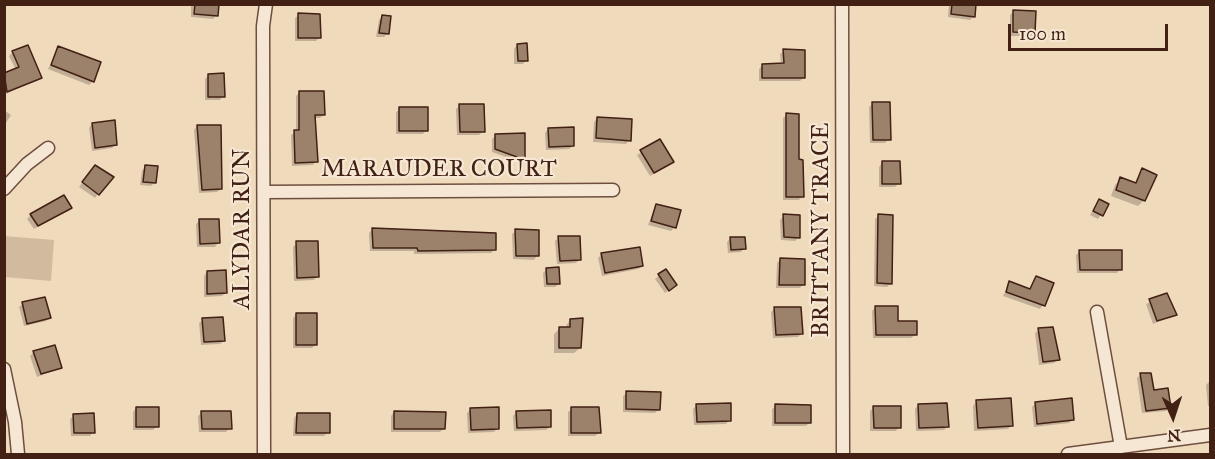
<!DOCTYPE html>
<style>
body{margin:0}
#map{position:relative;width:1215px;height:459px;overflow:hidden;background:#f0dabc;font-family:"IM FELL Great Primer",serif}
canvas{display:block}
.frame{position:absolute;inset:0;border:6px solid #422014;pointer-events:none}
.north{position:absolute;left:1143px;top:387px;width:60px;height:60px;-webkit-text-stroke:4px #f5e7d3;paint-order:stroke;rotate:177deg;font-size:16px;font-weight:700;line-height:24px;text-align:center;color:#422014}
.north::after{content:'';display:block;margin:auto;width:21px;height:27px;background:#422014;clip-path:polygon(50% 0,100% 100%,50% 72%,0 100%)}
.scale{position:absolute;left:1008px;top:24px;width:160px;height:27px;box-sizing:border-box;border:3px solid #422014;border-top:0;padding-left:8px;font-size:18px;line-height:21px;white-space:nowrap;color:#422014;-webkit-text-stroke:4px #f5e7d3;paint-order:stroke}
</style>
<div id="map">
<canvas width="1215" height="459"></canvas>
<div class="frame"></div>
<div class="north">N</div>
<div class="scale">100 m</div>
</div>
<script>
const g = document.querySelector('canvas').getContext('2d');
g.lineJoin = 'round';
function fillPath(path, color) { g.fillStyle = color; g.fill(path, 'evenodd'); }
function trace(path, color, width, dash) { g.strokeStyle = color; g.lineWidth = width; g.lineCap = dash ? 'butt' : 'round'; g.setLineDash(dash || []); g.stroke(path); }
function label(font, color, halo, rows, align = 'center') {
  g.font = font + ' "IM FELL Great Primer",serif'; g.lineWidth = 4.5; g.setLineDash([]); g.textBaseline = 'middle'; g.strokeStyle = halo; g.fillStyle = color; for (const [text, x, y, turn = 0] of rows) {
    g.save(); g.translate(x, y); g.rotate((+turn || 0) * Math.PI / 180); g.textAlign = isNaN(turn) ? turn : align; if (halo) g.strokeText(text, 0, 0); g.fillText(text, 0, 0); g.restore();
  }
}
fillPath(new Path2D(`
 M4 236 54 240 51 281 5 277Z`), '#d2ba9f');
fillPath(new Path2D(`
 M191 4H218L217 15 213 19 191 17Z
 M949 4H975L974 16 970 20 948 17Z
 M1013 12 1034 33 1030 36H1010V15Z
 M299 15 320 37 316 41H295V18Z
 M382 17 387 34 384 37H376L379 20Z
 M517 45 526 60 523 64H514V49Z
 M59 48 93 81 89 85 48 69Z
 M784 51 804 77 800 81H759V69L763 65H781L780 54Z
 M13 52 40 77 4 95V74L16 70 9 56Z
 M209 75 223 96 220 100H205V79Z
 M299 93 324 114 320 118H314L316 161 313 165 292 166 291 135 296 132V96Z
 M873 104 889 139 885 143H870L869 107Z
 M459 106 483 131 479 135H457L456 109Z
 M400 109 426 130 423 134H396V112Z
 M4 110 11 115 4 126Z
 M787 115 802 196 799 200H783V118Z
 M597 118 629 140 626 144 593 142 594 122Z
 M92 124 116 144 112 148 92 151 89 128Z
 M197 126 221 189 217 192 199 193 194 130Z
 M548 129 573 146 569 149 546 150 545 133Z
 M496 135 524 159 520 162 492 152V139Z
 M659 141 673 162 650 176 637 155Z
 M882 163 899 183 895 187H879V167Z
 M145 167 155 182 151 186 140 185 142 171Z
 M92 170 98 194 95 198 79 187Z
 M1142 170 1144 200 1138 206 1111 196 1115 185 1121 179 1134 184Z
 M1099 201 1107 205 1098 219 1090 215Z
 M656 205 675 227 671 231 648 225Z
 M70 208 34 229 27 219 31 215Z
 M784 216 799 237 795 241 781 240 780 220Z
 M879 216 891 283 887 287 874 286 875 219Z
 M199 221 218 243 215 247H197L196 224Z
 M373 229 495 249 491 253 414 254V251H370L369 233Z
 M516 231 537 256 534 260 513 259 512 234Z
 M559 238 580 259 576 263 557 264 555 241Z
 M731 238 744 248 741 252 728 253 727 242Z
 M297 243 317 276 314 280 294 281 293 247Z
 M1080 251 1120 269 1117 273H1077L1076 255Z
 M602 254 642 266 638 269 602 276 598 258Z
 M780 260 803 284 800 288H776L777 263Z
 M547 269 559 284 555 287H544L543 273Z
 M665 271 671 288 665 293 655 279Z
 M207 272 226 293 222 296 204 297V276Z
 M1036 277 1043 305 1040 309 1003 296 1010 283 1029 290Z
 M1166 295 1175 314 1153 324 1146 304Z
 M23 304 49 318 46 321 24 326 19 307Z
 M876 307 915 335 911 338H873L872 311Z
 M775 309 801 334 798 337 773 338 771 312Z
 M297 314 316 344 312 348H293V318Z
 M203 320 224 341 220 344 201 345 199 323Z
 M570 320 580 348 574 353H554V334L560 328 564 329Z
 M1039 330 1058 359 1054 363 1039 365 1035 333Z
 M34 352 60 368 37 377 30 356Z
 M1140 375 1153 391 1170 407 1166 411 1142 413 1137 378Z
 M1210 381V406H1208L1206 385Z
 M627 393 659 409 655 413 623 412V396Z
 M976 402 1012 425 1008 429 974 431 973 406Z
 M1035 404 1073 419 1069 423 1034 427 1032 407Z
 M697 405 729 420 726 424 694 425 693 409Z
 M918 405 947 427 944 430 916 431 915 409Z
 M776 406 810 422 806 426H772V409Z
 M136 408 157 426 153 430H133V412Z
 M873 408 899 427 896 431H870V411Z
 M471 409 498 428 494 432 468 433 467 413Z
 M572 409 599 433 595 436H568V412Z
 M202 412 230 428 226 432H199L198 416Z
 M394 412 444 428 440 432H391V416Z
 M517 412 550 427 546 430 514 431 513 416Z
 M297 414 328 432 324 436H293L294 418Z
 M74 416 93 432 90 436H71L70 419Z`), '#0003');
const building = new Path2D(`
 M195 4H219L218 16 194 14Z
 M952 4H976L975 17 951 14Z
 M1013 10 1036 11 1035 33 1013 32Z
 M298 13 320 14 321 38H298Z
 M382 15 391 16 389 34 379 33Z
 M527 43 528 61H518L517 44Z
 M28 45 42 78 7 92 4 73 19 67 12 51Z
 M58 46 101 62 94 82 51 65Z
 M783 49 805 50V78H762V64L784 63Z
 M224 73 225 97H208V74Z
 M299 91H324L325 115H315L318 162 295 163 294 130H299Z
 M872 102H890L891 140H873Z
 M459 104H484L485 132H460Z
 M399 107H428V131H399Z
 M786 113 799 114V159L803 160 804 197H786Z
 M597 117 632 119 631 141 596 138Z
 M115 120 117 145 95 148 92 123Z
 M197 125H221L222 189 202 190Z
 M574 127V146L549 147 548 128Z
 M525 133V160L495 149V134Z
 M660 139 674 162 654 173 640 150Z
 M882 161H900L901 184H882Z
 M95 165 114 177 99 195 82 182Z
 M145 165 158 166 156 183 143 182Z
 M1142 168 1157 175 1145 201 1116 190 1120 177 1136 183Z
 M64 195 72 208 38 226 30 214Z
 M1099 199 1109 204 1103 216 1093 211Z
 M656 204 681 210 676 228 651 221Z
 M783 214 800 215V238L784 237Z
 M878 214 893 215 892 284 877 283Z
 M199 219H219L220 243 200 244Z
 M372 228 496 233V250L418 251 417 248H373Z
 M515 229 539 230V256H516Z
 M558 236H580L581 260 560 261Z
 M730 237H745L746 249 731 250Z
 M296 241H318L319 277 297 278Z
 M640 247 643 266 605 273 601 253Z
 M1079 250H1122V270H1080Z
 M780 258 805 259V285H779Z
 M559 267 560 284H547L546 268Z
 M666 269 677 285 669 291 658 274Z
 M226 270 227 293 207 294V271Z
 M1036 276 1054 283 1045 306 1006 292 1009 281 1030 289Z
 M1167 293 1177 315 1157 321 1149 299Z
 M45 297 51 318 27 324 22 302Z
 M875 306H898V321H917V335H876Z
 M774 307H801L803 334 776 335Z
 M296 313H317V345H296Z
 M223 317 225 341 204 342 202 318Z
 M583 318 581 348H559V327H570V319Z
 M1053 327 1060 360 1043 362 1038 328Z
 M55 345 62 368 41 374 33 351Z
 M1140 373H1151L1154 390 1168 388 1171 408 1146 411Z
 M626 391 661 392 660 410 626 409Z
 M1011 398 1013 426 978 428 976 400Z
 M1072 398 1074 420 1037 424 1035 402Z
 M731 403V421L697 422 696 404Z
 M947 403 949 427 919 428 918 404Z
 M775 404 811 405V423H775Z
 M873 406H901V428H874Z
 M136 407H159V427H136Z
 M499 407V429L471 430 470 408Z
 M571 407H599L601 433H571Z
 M551 410V427L517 428 516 411Z
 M201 411H231L232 429H202Z
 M394 411 446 412 445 429H394Z
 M94 413 95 433H74L73 414Z
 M297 413H330V433H296Z`);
fillPath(building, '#9c816b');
trace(building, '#422014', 1.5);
const minor = new Path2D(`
 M842 4 843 454
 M4 189 27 164 48 148
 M264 192 613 190
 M1097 312 1121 447
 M4 369 15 422 18 454
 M264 454 263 26 266 4
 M1068 454 1210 435`);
trace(minor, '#6e4e3e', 15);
trace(minor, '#f5e7d3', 12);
label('24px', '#422014', '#f5e7d3', [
 ["MARAUDER COURT",439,170],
 ["ALYDAR RUN",243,229,-90],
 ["BRITTANY TRACE",822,230,-90]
]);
</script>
